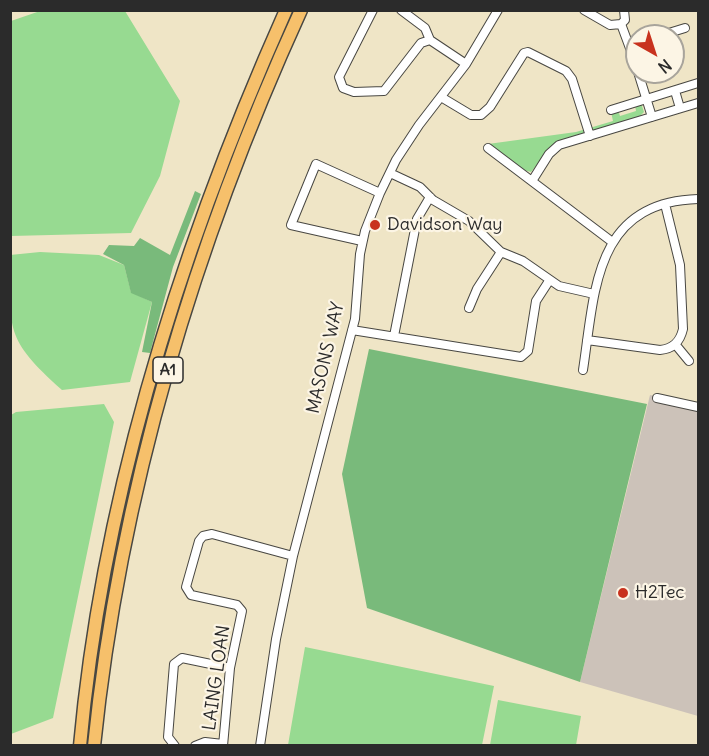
<!DOCTYPE html>
<style>
body{margin:0}
#map{position:relative;width:709px;height:756px;overflow:hidden;background:#efe5c6;font-family:Delius,sans-serif}
canvas{display:block}
.frame{position:absolute;inset:0;border:12px solid #2b2b2b;pointer-events:none}
.north{position:absolute;left:625px;top:24px;width:60px;height:60px;box-sizing:border-box;background:#fcf5e5;border:2px solid #a8a49b;border-radius:50%;rotate:141deg;font-size:16px;font-weight:700;line-height:24px;text-align:center;color:#2b2b2b}
.north::after{content:'';display:block;margin:auto;width:21px;height:27px;background:#c8321e;clip-path:polygon(50% 0,100% 100%,50% 72%,0 100%)}
</style>
<div id="map">
<canvas width="709" height="756"></canvas>
<div class="frame"></div>
<div class="north">N</div>
</div>
<script>
const g = document.querySelector('canvas').getContext('2d');
g.lineJoin = 'round';
function fillPath(path, color) { g.fillStyle = color; g.fill(path, 'evenodd'); }
function trace(path, color, width, dash) { g.strokeStyle = color; g.lineWidth = width; g.lineCap = dash ? 'butt' : 'round'; g.setLineDash(dash || []); g.stroke(path); }
function label(font, color, halo, rows, align = 'center') {
  g.font = font + ' Delius,sans-serif'; g.lineWidth = 4.5; g.setLineDash([]); g.textBaseline = 'middle'; g.strokeStyle = halo; g.fillStyle = color; for (const [text, x, y, turn = 0] of rows) {
    g.save(); g.translate(x, y); g.rotate((+turn || 0) * Math.PI / 180); g.textAlign = isNaN(turn) ? turn : align; if (halo) g.strokeText(text, 0, 0); g.fillText(text, 0, 0); g.restore();
  }
}
fillPath(new Path2D(`
 M650 395 698 406V716L580 682Z`), '#ccc2b9');
fillPath(new Path2D(`
 M43 10 125 11 180 101 160 176 131 233 11 236V21Z
 M641 103 644 112 638 118 559 142 553 145 531 172 523 170 488 144 576 132 613 121 611 112 618 110 620 116 636 111 635 105Z
 M40 252 99 255 124 265 131 292 152 302 130 382 62 390C4 338 10 330 10 255Z
 M104 404 114 422 53 718 11 734V415L16 412Z
 M305 647 494 686 482 745H288Z
 M498 700 581 716 576 745H490Z`), '#97da91');
fillPath(new Path2D(`
 M195 191 201 194 173 267 150 353 142 352 152 302 131 293 124 265 103 254 109 245 134 246 140 238 170 255Z
 M369 349 647 404 580 682 367 608 342 474Z`), '#79ba7b');
const minor = new Path2D(`
 M373 10 339 77 343 88 354 92 384 91 421 43 430 40 466 64
 M401 10 425 28 430 40
 M584 10 610 25 621 24
 M621 24 637 67
 M621 24 625 20 624 10
 M659 36 685 28
 M638 72 652 117
 M675 91 680 108
 M441 97 471 115H481L490 107 524 53 528 52 566 71 572 79 590 136
 M611 110 698 83
 M488 148 611 241
 M390 173 420 187 433 200 469 221 501 252 523 261 559 286 594 294
 M532 181 549 154 559 145 698 103
 M362 241 291 225 316 164 380 193
 M469 308 477 289 501 252
 M352 330 521 357 528 351 536 301 549 281
 M394 336 417 219 430 197
 M587 340 660 350C673 349 680 342 683 329L680 265 665 204
 M675 344 689 361
 M583 370C595 291 594 202 698 199
 M657 398 698 407
 M175 746 168 737 174 664 182 658 230 668
 M195 746 205 742 223 744
 M223 746 230 668 242 611 237 605 191 595 186 587 199 541 203 536 212 534 293 556
 M260 746 276 639 293 556 355 319 360 254 365 231 380 193 396 160 419 125 466 64 498 10`);
const highway = new Path2D(`
 M80 746C103 492 183 241 286 10
 M94 746C120 492 195 242 301 10`);
trace(minor, '#484742', 10);
trace(highway, '#484742', 15);
trace(minor, '#fff', 8);
trace(highway, '#f6c06b', 12);
for (const [x, y, r, color] of [
 [375,225,6,"#c8321e"],
 [623,593,6,"#c8321e"]
]) { const dot = new Path2D(); dot.arc(x, y, r, 0, 2 * Math.PI); g.fillStyle = color; g.fill(dot); trace(dot, '#fcf5e5', 2); }
for (const [x, y, w] of [
 [168,370,30]
]) { const box = new Path2D(); box.roundRect(x - w / 2, y - 13, w, 26, 4.5); g.fillStyle = '#fcf5e5'; g.fill(box); trace(box, '#2b2b2b', 1.5); }
label('bold 16px', '#2b2b2b', null, [
 ["A1",168,370]
]);
label('18px', '#2b2b2b', '#fcf5e5', [
 ["Davidson Way",387,225],
 ["H2Tec",635,593]
], 'left');
label('18px', '#2b2b2b', '#fcf5e5', [
 ["MASONS WAY",326,358,-77],
 ["LAING LOAN",217,678,-82]
]);
</script>
